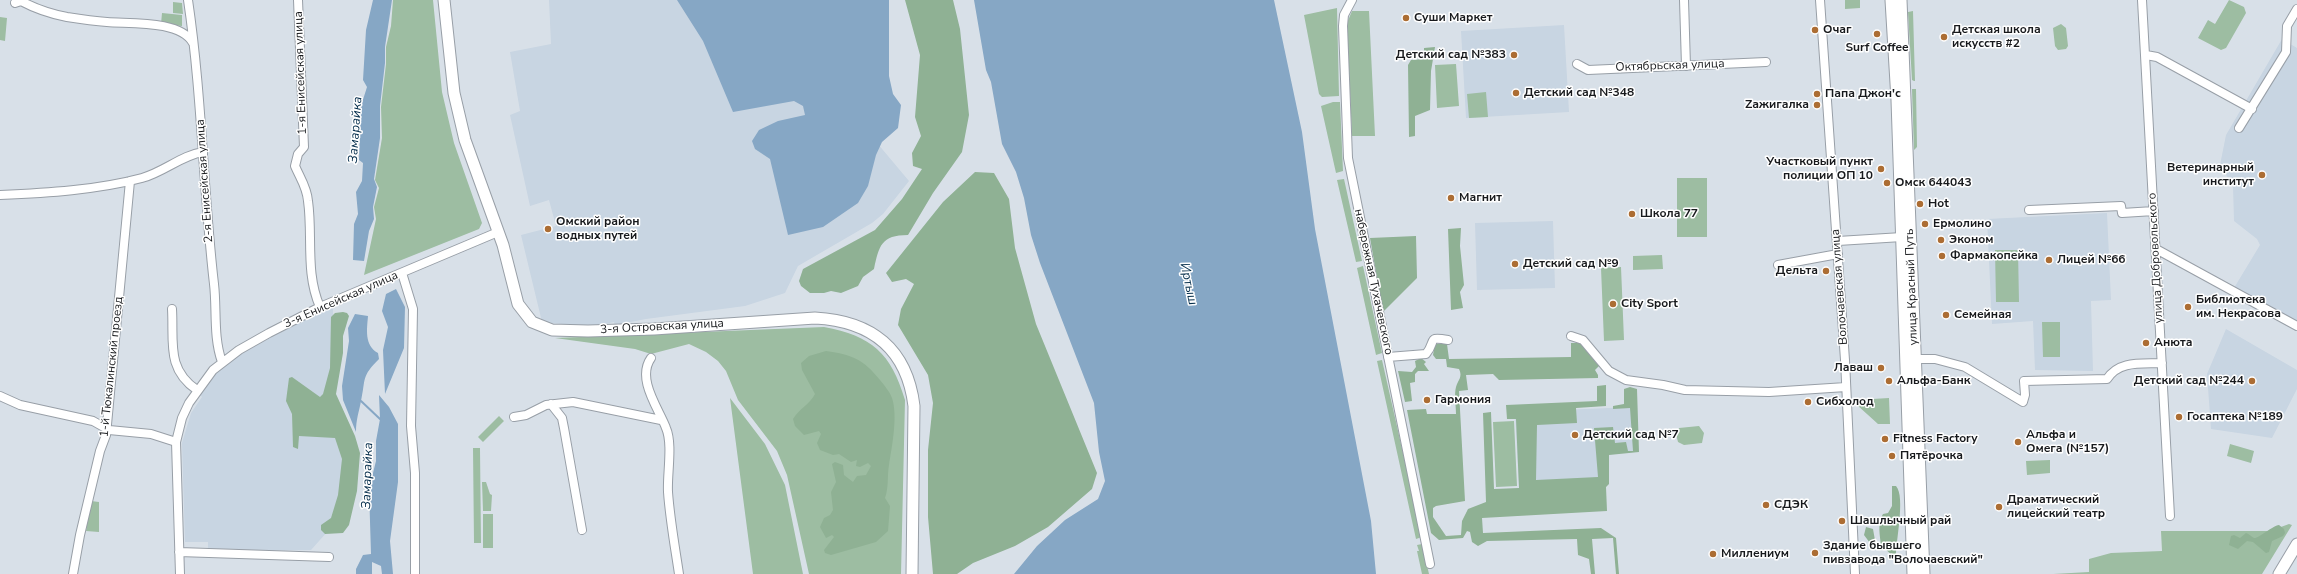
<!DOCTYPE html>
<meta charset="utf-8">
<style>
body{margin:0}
canvas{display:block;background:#d8e0e8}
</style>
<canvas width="2297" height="574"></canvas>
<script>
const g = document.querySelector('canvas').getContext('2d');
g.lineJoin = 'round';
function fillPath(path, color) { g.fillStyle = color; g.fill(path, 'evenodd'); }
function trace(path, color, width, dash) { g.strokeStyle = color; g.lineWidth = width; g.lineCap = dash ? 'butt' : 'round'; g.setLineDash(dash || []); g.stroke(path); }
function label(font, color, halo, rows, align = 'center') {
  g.font = font + ' "Nunito Sans",sans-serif'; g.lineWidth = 3; g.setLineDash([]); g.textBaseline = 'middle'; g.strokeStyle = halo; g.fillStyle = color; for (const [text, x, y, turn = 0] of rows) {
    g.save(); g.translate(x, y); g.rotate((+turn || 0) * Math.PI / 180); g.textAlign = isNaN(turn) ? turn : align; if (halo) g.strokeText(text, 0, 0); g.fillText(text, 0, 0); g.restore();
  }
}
fillPath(new Path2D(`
 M549 0H757L909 181 883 214 872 223 798 266 785 293 745 306 646 319 615 325 614 322 592 327 542 322 521 235 556 226 549 200 530 206 510 115 520 111 510 52 551 44Z
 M1564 25 1569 112 1466 118 1461 31Z
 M2282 39 2297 48V323L2234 288 2260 245 2257 239 2234 221 2233 186 2220 165 2226 135Z
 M2107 213 2111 300 2091 301 2093 371 2035 370 2033 321 1992 324 1987 219Z
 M1553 221 1555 288 1477 290 1475 223Z
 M333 307 335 437 340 443 345 458 343 489 328 531 311 550 208 551V542H185L182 443 191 413 202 397 200 395 220 368 242 353 308 318Z
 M2226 329 2297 370V389L2272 438 2211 429 2207 374Z
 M1632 407 1634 452 1608 453 1609 484 1519 488 1515 412Z`), '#c8d5e2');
fillPath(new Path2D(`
 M393 0H433L442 92 454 143 482 223 479 229 364 275 376 219 374 207 379 188 375 180 382 138 381 107 386 64V47L391 26Z
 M1845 0H1860V8L1845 9Z
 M2229 0 2244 7 2246 13 2226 48 2221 50 2198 38 2208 20 2215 24Z
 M173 2 182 3 183 14 173 13Z
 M1337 8 1339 96 1322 97 1319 94 1304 15Z
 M1352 11H1369L1375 136H1352L1347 23Z
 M1913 11 1915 81H1914L1912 80 1908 12Z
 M162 13 182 15V26L161 24Z
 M0 17 7 18 5 41 0 40Z
 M2061 24 2066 28 2068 46 2066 49 2058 50 2055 46 2053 28Z
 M1456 64 1459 106 1437 108 1435 65Z
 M1912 89H1916L1917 147 1914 150Z
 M1486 92 1488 117 1469 118 1467 94Z
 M1333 102H1340L1343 171 1336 173 1321 106Z
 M1677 178H1707V237H1677Z
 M1344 179 1362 261 1356 262 1337 180Z
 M1995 250H2018L2019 302H1996Z
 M1662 255 1663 269 1633 270V256Z
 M1363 266 1382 353 1376 355 1357 268Z
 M1621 267 1624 340 1604 341 1601 268Z
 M2042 322H2060V357H2043Z
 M824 327C872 336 891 353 905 400L901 574H809L787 475 777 451 738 400 726 371 718 361 706 352 689 344 651 354 635 349 555 338Z
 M1382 360 1422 537 1416 539 1377 361Z
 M730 398 765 444 785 485 803 574H753Z
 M1889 398 1890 424H1878L1857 405 1856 400Z
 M499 416 504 421 483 442 478 437Z
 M1514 421 1517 486 1496 487 1493 422Z
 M1699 426 1704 433 1702 443 1684 445 1678 442 1676 434 1679 428Z
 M2230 444 2254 451 2251 463 2227 456Z
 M473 448H480L481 543H474Z
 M2050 460V473L2027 475 2026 461Z
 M482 482H486L490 494 492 495 491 511H483Z
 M91 501 99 502V532L86 531Z
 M483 514H493V548H483Z
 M2289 524 2292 525 2262 574H2053L2089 572V559L2111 553 2162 551 2161 531H2270Z
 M1422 544 1429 574H1422L1417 551H1419L1417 545Z`), '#9dbda2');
fillPath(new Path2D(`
 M905 0H953L960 29 969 115 962 152 933 193 908 235C881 235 879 246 874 269L863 277 858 286 841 293 831 291 824 293H810L801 286 799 281 803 269 875 230 902 199 922 169 913 166 912 153 921 136 915 117 920 55Z
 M1435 47 1431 71 1430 110 1415 116V136L1409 137 1408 65 1411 60 1424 59V48Z
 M975 172 994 173 1009 199 1015 248 1036 324 1097 473 1092 489 1048 527 1015 546 973 563 957 574H933L928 517V450L933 403 928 375 898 325 901 309 914 284 906 279 892 282 886 273 943 202Z
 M1461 228 1460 246 1464 285 1460 292 1463 308 1451 310 1448 229Z
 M1416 236 1417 278 1383 312 1370 238Z
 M343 312 347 313 349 316 343 336V353L336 394 355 436 360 453 357 491 349 525 343 533 325 534 321 530V525L331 518 338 495 342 459 335 438 299 436 298 449 293 447 292 414 286 401 289 378 292 377 320 397 323 394 330 368 331 317 335 313Z
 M1571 343H1580L1599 366 1595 370 1598 375V378L1499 380 1493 374 1466 375 1468 390 1459 391 1465 501 1436 506 1433 508V517L1446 536 1461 535 1462 521 1468 509 1486 502 1483 413 1491 412 1494 489 1519 488 1516 419H1507L1506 405 1597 401V386L1606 385V406L1576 408 1577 423 1537 425 1536 480 1598 477 1594 428 1613 427 1615 443 1626 442 1628 451H1633L1630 408 1613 409V406L1624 404V389L1630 387 1637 389 1639 452 1609 455V484L1606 487 1607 511 1482 518 1483 533 1601 528 1616 538 1619 574H1616L1613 538 1592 539 1595 574H1591L1589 559 1578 555 1577 539 1487 541 1478 546 1472 542 1470 532 1467 531 1463 538 1439 540 1431 533 1407 410 1426 409 1427 414H1456C1456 406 1454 394 1456 387 1458 380 1463 377 1459 369L1447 367 1446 359H1436L1433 355 1435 344H1447L1449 359 1571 357Z
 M826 351C853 355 863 359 880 380 884 385 890 392 892 398 898 416 892 446 889 465 887 476 889 487 885 498L890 506 888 531 876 542 831 555 825 553 824 550 834 537 832 535 826 538 820 527 824 518 830 515 833 510 831 492 836 482 832 464 835 462 843 465 844 475 853 482 857 476 866 475 871 466 868 463 860 467 856 466 857 460 851 462 839 454 833 455 820 450 817 443 821 434 819 431 804 435 795 426 793 419C799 409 810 404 815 394L802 370 801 363 809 356Z
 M1421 358 1426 362 1424 364 1429 371H1418L1415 374V382L1410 383 1412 401 1405 402 1398 371 1412 372 1416 367 1415 361Z
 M1892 486H1896C1906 497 1895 544 1896 559L1881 545C1880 536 1877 523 1883 514L1888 513 1892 506Z
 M2279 525 2284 529 2285 533 2283 536 2272 541 2269 552 2266 553 2253 542 2247 541 2238 549 2229 545 2231 536 2234 535 2240 538 2246 533C2249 534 2252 537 2254 538 2258 539 2272 526 2279 525Z
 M1866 527 1873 529 1876 546 1873 547 1864 535Z`), '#8fb194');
fillPath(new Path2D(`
 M373 0H392L385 47V63L380 106V138L374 179 377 187 373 207 374 219 369 231 364 261 353 260 354 224 358 214 356 192 362 181 363 163 359 160 361 106 367 87 363 80 366 30Z
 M677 0H889V76L893 94 901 105 898 128 882 142 876 155 868 186 858 203 823 227 788 235 770 159 755 149 752 141 759 130 778 121 805 115 803 106 794 101 733 112 703 41Z
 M974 0H1274L1302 132 1315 229 1371 521 1376 574H1014L1037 546 1065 520 1098 499 1105 481 1099 452 1094 403 1040 263 1031 235 1024 198 1016 172 1002 144 991 82 986 70Z
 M396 289 405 307 404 348 385 394 383 350 388 327 382 311 386 294Z
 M355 314 368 316C367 329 364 345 378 353L379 359C361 377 366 378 361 401 359 412 356 419 356 432L343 400 342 386 349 341 348 328Z
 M379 395 389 407 398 424V482L390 541 393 574H382L381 566 372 562V574H356V569L363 555 371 554 369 489 376 461V441L380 419Z`), '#86a7c5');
trace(new Path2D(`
 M361 401 380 419`), '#86a7c5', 2);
const minor = new Path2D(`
 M188 0C202 94 203 189 214 284 217 309 213 337 222 362
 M298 0 304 147 298 154 295 166C300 178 307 187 308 201 313 236 305 273 320 307
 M1352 0 1344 15 1343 26 1348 158 1430 564
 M1684 0 1686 66
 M1820 0 1845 360 1855 574
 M2142 0 2170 516
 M15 3 21 1C36 9 51 14 67 17 80 19 94 21 107 22 130 24 180 20 193 43
 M2146 55 2157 57 2252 109
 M1577 64 1588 70 1766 62
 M2239 128 2286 52 2287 26 2297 9
 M0 195C47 193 97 190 142 178 164 172 182 155 203 152
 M2029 210 2121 206 2122 213 2154 211
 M1838 241 1902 237
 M2156 249 2297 326
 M1778 265 1838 254
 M402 273 413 309 411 426 415 473V574
 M172 309C174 342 166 369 197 390
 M1571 336 1583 340 1609 371 1626 380 1663 385 1685 390 1769 392 1846 387
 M1388 357 1426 354C1437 341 1426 336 1448 340
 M651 358C636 379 659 409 666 428 673 444 667 474 668 492 670 520 675 547 679 574
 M1915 359H1935L1965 367 2023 402 2025 395 2024 381 2107 379C2119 360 2142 364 2162 363
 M0 396 20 405 93 421 109 430 151 434 176 442
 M551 404 562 418 564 428 582 530
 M514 417 526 415 546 405 573 402 661 420
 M179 552 329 557
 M73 574 80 535 100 451 106 435 130 181
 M180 574 176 442 182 418 189 403 213 370 239 350 269 333 320 307 498 232`);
const major = new Path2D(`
 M444 0 454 93 465 140 503 245 518 304 532 322 552 330 588 331 654 329 815 318C872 321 907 349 914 406L912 574
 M1891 0 1897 100 1913 574
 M1901 0 1924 574
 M2279 574 2297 544`);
trace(minor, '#989fa7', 10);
trace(major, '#989fa7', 13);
trace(minor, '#fff', 8);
trace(major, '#fff', 11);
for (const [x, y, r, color] of [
 [1406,18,4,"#ac6d33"],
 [1815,30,4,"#ac6d33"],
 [1877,34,4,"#ac6d33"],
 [1944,37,4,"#ac6d33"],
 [1514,55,4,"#ac6d33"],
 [1516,93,4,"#ac6d33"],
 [1817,94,4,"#ac6d33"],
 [1817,105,4,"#ac6d33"],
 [1881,169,4,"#ac6d33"],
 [2262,175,4,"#ac6d33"],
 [1887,183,4,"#ac6d33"],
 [1451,198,4,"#ac6d33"],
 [1920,204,4,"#ac6d33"],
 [1632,214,4,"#ac6d33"],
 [1925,224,4,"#ac6d33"],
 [548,229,4,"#ac6d33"],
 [1941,240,4,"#ac6d33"],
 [1942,256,4,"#ac6d33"],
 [2049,260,4,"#ac6d33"],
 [1515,264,4,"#ac6d33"],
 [1826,271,4,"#ac6d33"],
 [1613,304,4,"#ac6d33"],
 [2188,307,4,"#ac6d33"],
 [1946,315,4,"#ac6d33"],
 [2146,343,4,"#ac6d33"],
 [1881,368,4,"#ac6d33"],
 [1889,381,4,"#ac6d33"],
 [2252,381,4,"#ac6d33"],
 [1427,400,4,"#ac6d33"],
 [1808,402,4,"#ac6d33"],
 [2179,417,4,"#ac6d33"],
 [1575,435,4,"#ac6d33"],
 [1885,439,4,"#ac6d33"],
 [2018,442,4,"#ac6d33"],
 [1892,456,4,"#ac6d33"],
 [1766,505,4,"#ac6d33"],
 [1999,507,4,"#ac6d33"],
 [1842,521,4,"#ac6d33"],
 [1815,553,4,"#ac6d33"],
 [1713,554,4,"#ac6d33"]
]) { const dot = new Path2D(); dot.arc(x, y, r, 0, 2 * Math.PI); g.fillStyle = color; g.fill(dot); trace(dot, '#fff', 1.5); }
label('bold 12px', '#17191c', '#fff', [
 ["Суши Маркет",1414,18],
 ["Очаг",1823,30],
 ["Детская школа",1952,30],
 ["искусств #2",1952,44],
 ["Surf Coffee",1877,48,"center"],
 ["Детский сад №383",1506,55,"right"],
 ["Детский сад №348",1524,93],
 ["Папа Джон'с",1825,94],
 ["Zажигалка",1809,105,"right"],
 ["Участковый пункт",1873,162,"right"],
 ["полиции ОП 10",1873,176,"right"],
 ["Ветеринарный",2254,168,"right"],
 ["институт",2254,182,"right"],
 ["Омск 644043",1895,183],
 ["Магнит",1459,198],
 ["Hot",1928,204],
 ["Школа 77",1640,214],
 ["Омский район",556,222],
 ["водных путей",556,236],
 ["Ермолино",1933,224],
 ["Эконом",1949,240],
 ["Фармакопейка",1950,256],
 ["Лицей №66",2057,260],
 ["Детский сад №9",1523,264],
 ["Дельта",1818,271,"right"],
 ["Библиотека",2196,300],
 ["им. Некрасова",2196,314],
 ["City Sport",1621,304],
 ["Семейная",1954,315],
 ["Анюта",2154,343],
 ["Лаваш",1873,368,"right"],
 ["Альфа-Банк",1897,381],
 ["Детский сад №244",2244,381,"right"],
 ["Гармония",1435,400],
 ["Сибхолод",1816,402],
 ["Госаптека №189",2187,417],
 ["Детский сад №7",1583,435],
 ["Альфа и",2026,435],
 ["Омега (№157)",2026,449],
 ["Fitness Factory",1893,439],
 ["Пятёрочка",1900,456],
 ["Драматический",2007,500],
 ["лицейский театр",2007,514],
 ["СДЭК",1774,505],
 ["Шашлычный рай",1850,521],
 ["Здание бывшего",1823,546],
 ["пивзавода \"Волочаевский\"",1823,560],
 ["Миллениум",1721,554]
], 'left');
label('12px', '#17191c', '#fff', [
 ["Октябрьская улица",1670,66,-2],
 ["1-я Енисейская улица",301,73,-92],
 ["2-я Енисейская улица",205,181,-94],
 ["улица Добровольского",2156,258,-93],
 ["набережная Тухачевского",1373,282,78],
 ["Волочаевская улица",1840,287,-94],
 ["улица Красный Путь",1912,287,-92],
 ["3-я Енисейская улица",341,300,-24],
 ["3-я Островская улица",662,327,-3],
 ["1-й Тюкалинский проезд",112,367,-84]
]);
label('italic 13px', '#032c4a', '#fff', [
 ["Замарайка",356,130,-86],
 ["Иртыш",1188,284,78],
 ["Замарайка",368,476,-88]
]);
</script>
